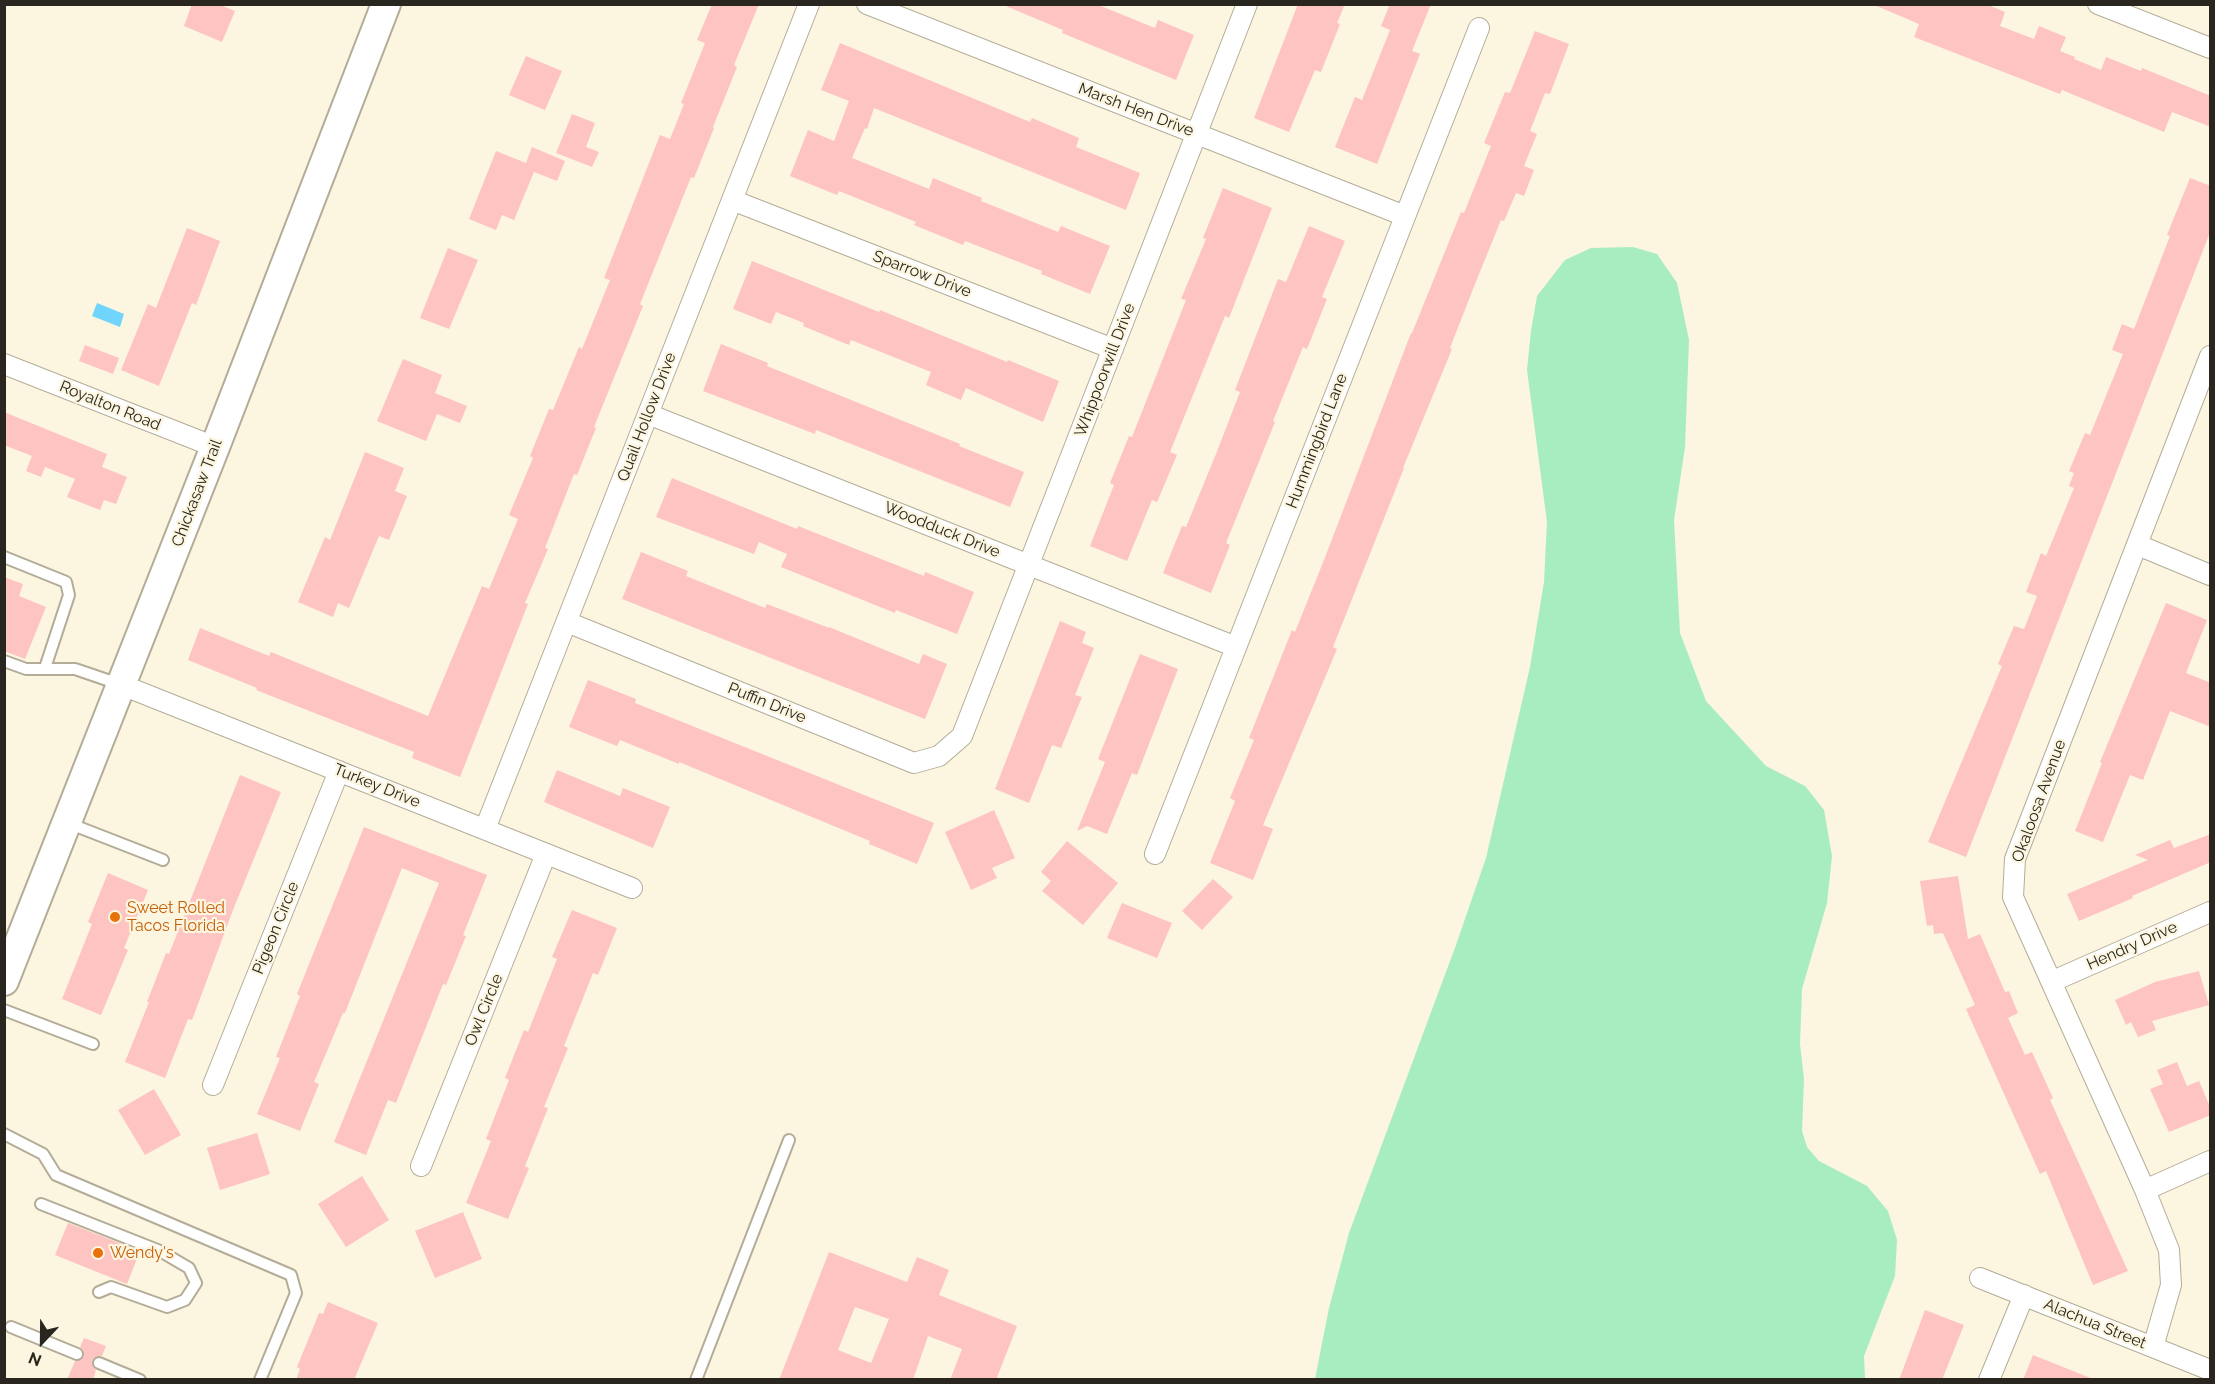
<!DOCTYPE html>
<style>
body{margin:0}
#map{position:relative;width:2215px;height:1384px;overflow:hidden;background:#fcf5df;font-family:Raleway,sans-serif}
canvas{display:block}
.frame{position:absolute;inset:0;border:6px solid #28261e;pointer-events:none}
.north{position:absolute;left:12px;top:1312px;width:60px;height:60px;-webkit-text-stroke:4px #fcf5df;paint-order:stroke;rotate:202deg;font-size:16px;font-weight:700;line-height:24px;text-align:center;color:#28261e}
.north::after{content:'';display:block;margin:auto;width:21px;height:27px;background:#28261e;clip-path:polygon(50% 0,100% 100%,50% 72%,0 100%)}
</style>
<div id="map">
<canvas width="2215" height="1384"></canvas>
<div class="frame"></div>
<div class="north">N</div>
</div>
<script>
const g = document.querySelector('canvas').getContext('2d');
g.lineJoin = 'round';
function fillPath(path, color) { g.fillStyle = color; g.fill(path, 'evenodd'); }
function trace(path, color, width, dash) { g.strokeStyle = color; g.lineWidth = width; g.lineCap = dash ? 'butt' : 'round'; g.setLineDash(dash || []); g.stroke(path); }
function label(font, color, halo, rows, align = 'center') {
  g.font = font + ' Raleway,sans-serif'; g.lineWidth = 4.5; g.setLineDash([]); g.textBaseline = 'middle'; g.strokeStyle = halo; g.fillStyle = color; for (const [text, x, y, turn = 0] of rows) {
    g.save(); g.translate(x, y); g.rotate((+turn || 0) * Math.PI / 180); g.textAlign = isNaN(turn) ? turn : align; if (halo) g.strokeText(text, 0, 0); g.fillText(text, 0, 0); g.restore();
  }
}
fillPath(new Path2D(`
 M1633 247 1657 254 1677 283 1689 340 1685 447 1674 520 1680 633 1706 701 1766 766 1805 786 1824 810 1832 856 1827 903 1802 989 1800 1044 1804 1079 1802 1131 1807 1147 1819 1161 1867 1186 1888 1211 1897 1240 1895 1276 1864 1356 1865 1379H1315L1329 1308 1349 1233 1456 945 1486 858 1530 667 1544 582 1547 522 1527 370 1531 331 1537 296 1565 260 1591 248Z`), '#a7edc0');
fillPath(new Path2D(`
 M97 303 124 314 120 327 92 316Z`), '#71d4fd');
fillPath(new Path2D(`
 M192 4H218L235 11 222 42 184 26Z
 M712 4H759L734 65 737 67 713 127 714 128 694 178 691 177 640 304 643 306 594 427 596 428 577 475 574 474 545 548 548 549 525 603 528 604 460 777 412 758 414 752 256 690 257 688 188 660 200 628 269 656 271 652 428 716 482 586 489 589 518 519 509 515 533 458 530 456 549 409 553 410 579 347 582 349 610 280 604 278 660 135 670 139 684 104 681 103 705 43 697 40Z
 M1001 4H1096L1155 28 1158 20 1194 35 1176 80 1062 33 1063 30Z
 M1298 4H1345L1337 23 1340 24 1321 72 1315 70 1289 132 1254 118Z
 M1390 4H1431L1412 51 1420 54 1377 164 1335 147 1355 97 1362 100 1390 30 1381 26Z
 M1872 4H1986L2005 12 2000 26 2034 39 2039 26 2066 37 2060 51 2075 57 2074 59 2101 70 2106 57 2141 71 2142 68 2211 96V127L2172 112 2164 132 2062 90 2060 94 1914 37 1919 24Z
 M1535 31 1569 44 1550 94 1545 93 1530 131 1537 134 1524 166 1534 170 1524 196 1516 193 1504 221 1501 220 1473 289 1450 348 1452 349 1403 468H1404L1333 647 1337 649 1263 825 1273 829 1253 880 1210 863 1235 801 1230 798 1254 740 1249 738 1292 630 1295 632 1324 560 1411 333H1412L1461 212 1464 213 1491 146 1484 143 1505 92 1510 93Z
 M840 43 1030 122 1032 118 1079 138 1076 147 1140 173 1126 210 874 108 867 129 865 128 852 158 929 189 933 178 982 198 981 201 1058 232 1061 226 1110 246 1090 294 1041 274 1042 271 965 241 963 245 914 225 916 222 839 191 837 195 790 176 808 130 834 141 849 101 821 90Z
 M526 56 562 71 545 110 509 95Z
 M572 114 595 123 586 147 599 152 592 167 556 153Z
 M532 147 565 161 557 181 534 172 514 220 502 215 496 230 469 219 496 151 526 163Z
 M2190 178 2211 186V230L1966 857 1928 842 2002 666 1998 664 2014 626 2024 629 2032 609 2037 596 2026 592 2041 553 2046 556 2074 488 2069 486 2074 473 2069 471 2085 433 2090 435 2123 354 2112 350 2122 324 2134 329 2170 236 2167 235Z
 M1223 188 1272 208 1229 318 1225 316 1170 452 1177 455 1157 502 1152 500 1127 561 1090 546 1114 485 1110 483 1129 436 1132 437 1186 300 1181 299 1206 239 1203 238Z
 M1309 226 1345 241 1322 297 1327 299 1307 349 1303 347 1273 421 1275 422 1226 543 1230 545 1211 593 1163 573 1182 526 1186 527 1216 454 1240 392 1235 390 1278 279 1286 282Z
 M187 228 220 241 196 305 192 303 159 386 121 370 148 304 156 308Z
 M448 248 478 260 449 329 420 318Z
 M752 261 879 312 880 310 1007 362 1008 360 1059 381 1043 422 966 388 961 400 926 385 931 372 851 340 849 345 803 326 804 323 776 312 771 324 733 309Z
 M721 344 768 363 767 366 960 444 959 446 1024 472 1010 507 816 430 815 434 703 391Z
 M85 345 119 358 113 374 79 361Z
 M403 359 442 375 435 393 467 406 460 423 437 414 426 441 377 421Z
 M4 412 107 454 102 467 127 477 116 504 104 500 100 510 67 497 75 479 45 467 41 477 26 471 32 456 4 445Z
 M365 452 404 468 395 491 407 496 389 540 379 536 349 608 338 603 333 617 298 602 325 537 330 540Z
 M672 478 797 529 798 526 924 576 925 572 974 592 957 634 896 610 895 613 781 567 787 554 759 542 754 554 656 517Z
 M641 552 688 571 686 576 765 608 767 604 829 628V627L919 664 923 654 947 664 925 719 622 599Z
 M4 577 23 584 19 596 46 607 25 659 4 651Z
 M2166 603 2207 620 2186 673 2211 683V727L2170 711 2143 780 2130 775 2103 842 2075 831 2102 763 2100 762Z
 M1060 621 1086 632 1082 643 1094 648 1075 695 1082 697 1061 748 1052 745 1029 803 995 789Z
 M1140 654 1178 669 1137 775 1132 773 1107 834 1087 826 1077 831 1105 762 1098 759Z
 M588 680 636 699 635 703 934 823 917 864 869 844 870 841 679 762V764L620 740 617 746 569 727Z
 M557 770 620 796 623 788 670 807 653 848 544 802Z
 M240 775 281 792 233 910 192 1020 188 1019 165 1078 125 1062 149 1002H147L166 953 169 954Z
 M994 810 1015 858 992 868 997 878 971 890 945 832Z
 M364 827 487 875 463 935 466 936 446 985 443 984 396 1103 388 1100 366 1155 334 1142 439 883 402 868 345 1013H343L314 1082 319 1084 300 1131 257 1114 280 1058 276 1057 300 996 297 994Z
 M2211 834V862L2132 896 2133 898 2079 921 2067 894 2148 860 2135 855 2170 840 2174 848Z
 M1067 841 1118 883 1083 925 1042 891 1051 881 1041 872Z
 M108 873 148 890 124 948 128 950 101 1015 62 999 92 924 88 922Z
 M1958 876 1968 939 1980 934 2005 992 2009 991 2018 1013 2008 1018 2025 1055 2032 1052 2053 1098 2050 1100 2128 1271 2093 1285 2046 1171 2040 1174 1966 1009 1975 1005 1943 933 1934 934 1933 925 1927 926 1920 881Z
 M1213 879 1233 897 1202 930 1182 911Z
 M1122 903 1172 923 1157 958 1107 938Z
 M572 910 617 928 598 975 593 973 564 1046 568 1048 544 1107 548 1108 525 1166 529 1168 508 1219 466 1203 491 1141 486 1139 509 1080 505 1078 524 1030 528 1032 557 959 552 957Z
 M2199 971 2209 1005 2152 1021 2156 1030 2138 1037 2131 1022 2126 1025 2115 1000 2155 982Z
 M2177 1062 2187 1086 2199 1081 2211 1109V1115L2169 1132 2150 1089 2163 1084 2157 1070Z
 M154 1089 181 1135 145 1155 118 1110Z
 M257 1133 270 1174 220 1190 207 1148Z
 M362 1176 389 1220 346 1247 318 1204Z
 M463 1212 482 1259 435 1278 415 1231Z
 M68 1223 140 1251 127 1284 55 1255Z
 M829 1252 907 1282 917 1257 949 1270 939 1295 1017 1326 996 1380H950L962 1349 928 1336 913 1380H779ZM855 1307 889 1319 871 1363 838 1350Z
 M328 1302 378 1323 354 1380H296L300 1369 297 1367 313 1328 319 1313 323 1314Z
 M1925 1310 1964 1325 1942 1380H1899Z
 M84 1338 106 1346 102 1356 95 1357 92 1361 93 1367 96 1370 93 1380H67L75 1361 81 1360 84 1356 83 1350 80 1347Z
 M2033 1355 2093 1379 2092 1380H2023Z`), '#fec4c2');
const lane = new Path2D(`
 M4 557 66 582 69 595 45 668
 M4 661 26 669H75L119 684
 M68 823 163 860
 M4 1010 93 1044
 M4 1134 43 1154 56 1175 291 1275 296 1293 260 1380
 M41 1204 160 1251 189 1268 196 1283 185 1300 167 1307 111 1287 99 1292
 M11 1327 77 1354
 M99 1363 140 1380
 M696 1380 789 1140`);
const street = new Path2D(`
 M867 4 1405 216
 M2098 4 2210 48
 M732 200 1113 349
 M4 364 215 447
 M648 414 1236 647
 M2138 545 2210 575
 M567 622 914 763 939 756 962 736 1247 4
 M122 685 632 888
 M485 829 809 4
 M1155 854 1479 28
 M2053 981 2210 912
 M213 1085 339 771
 M421 1166 546 854
 M2145 1190 2210 1161
 M1980 1278 2210 1370
 M2153 1347 2171 1285 2169 1250 2145 1190 2013 897 2015 859 2210 356
 M1989 1380 2024 1295`);
const secondary = new Path2D(`
 M4 981 215 447 386 4`);
trace(lane, '#b3ad98', 14);
trace(street, '#b3ad98', 22);
trace(secondary, '#b3ad98', 32);
trace(lane, '#fff', 10);
trace(street, '#fff', 20);
trace(secondary, '#fff', 28);
for (const [x, y, r, color] of [
 [115,917,6,"#e8710a"],
 [98,1253,6,"#e8710a"]
]) { const dot = new Path2D(); dot.arc(x, y, r, 0, 2 * Math.PI); g.fillStyle = color; g.fill(dot); trace(dot, '#fcf5df', 2); }
label('16px', '#28261e', '#fcf5df', [
 ["Marsh Hen Drive",1136,110,21],
 ["Sparrow Drive",922,274,21],
 ["Whippoorwill Drive",1105,370,-69],
 ["Royalton Road",110,406,22],
 ["Quail Hollow Drive",647,417,-69],
 ["Hummingbird Lane",1317,441,-69],
 ["Chickasaw Trail",197,493,-69],
 ["Woodduck Drive",942,530,22],
 ["Puffin Drive",767,703,22],
 ["Turkey Drive",377,786,22],
 ["Okaloosa Avenue",2039,801,-70],
 ["Pigeon Circle",276,928,-68],
 ["Hendry Drive",2132,946,-24],
 ["Owl Circle",484,1010,-68],
 ["Alachua Street",2095,1324,22]
]);
label('16px', '#c56008', '#fcf5df', [
 ["Sweet Rolled",127,908],
 ["Tacos Florida",127,926],
 ["Wendy's",110,1253]
], 'left');
</script>
